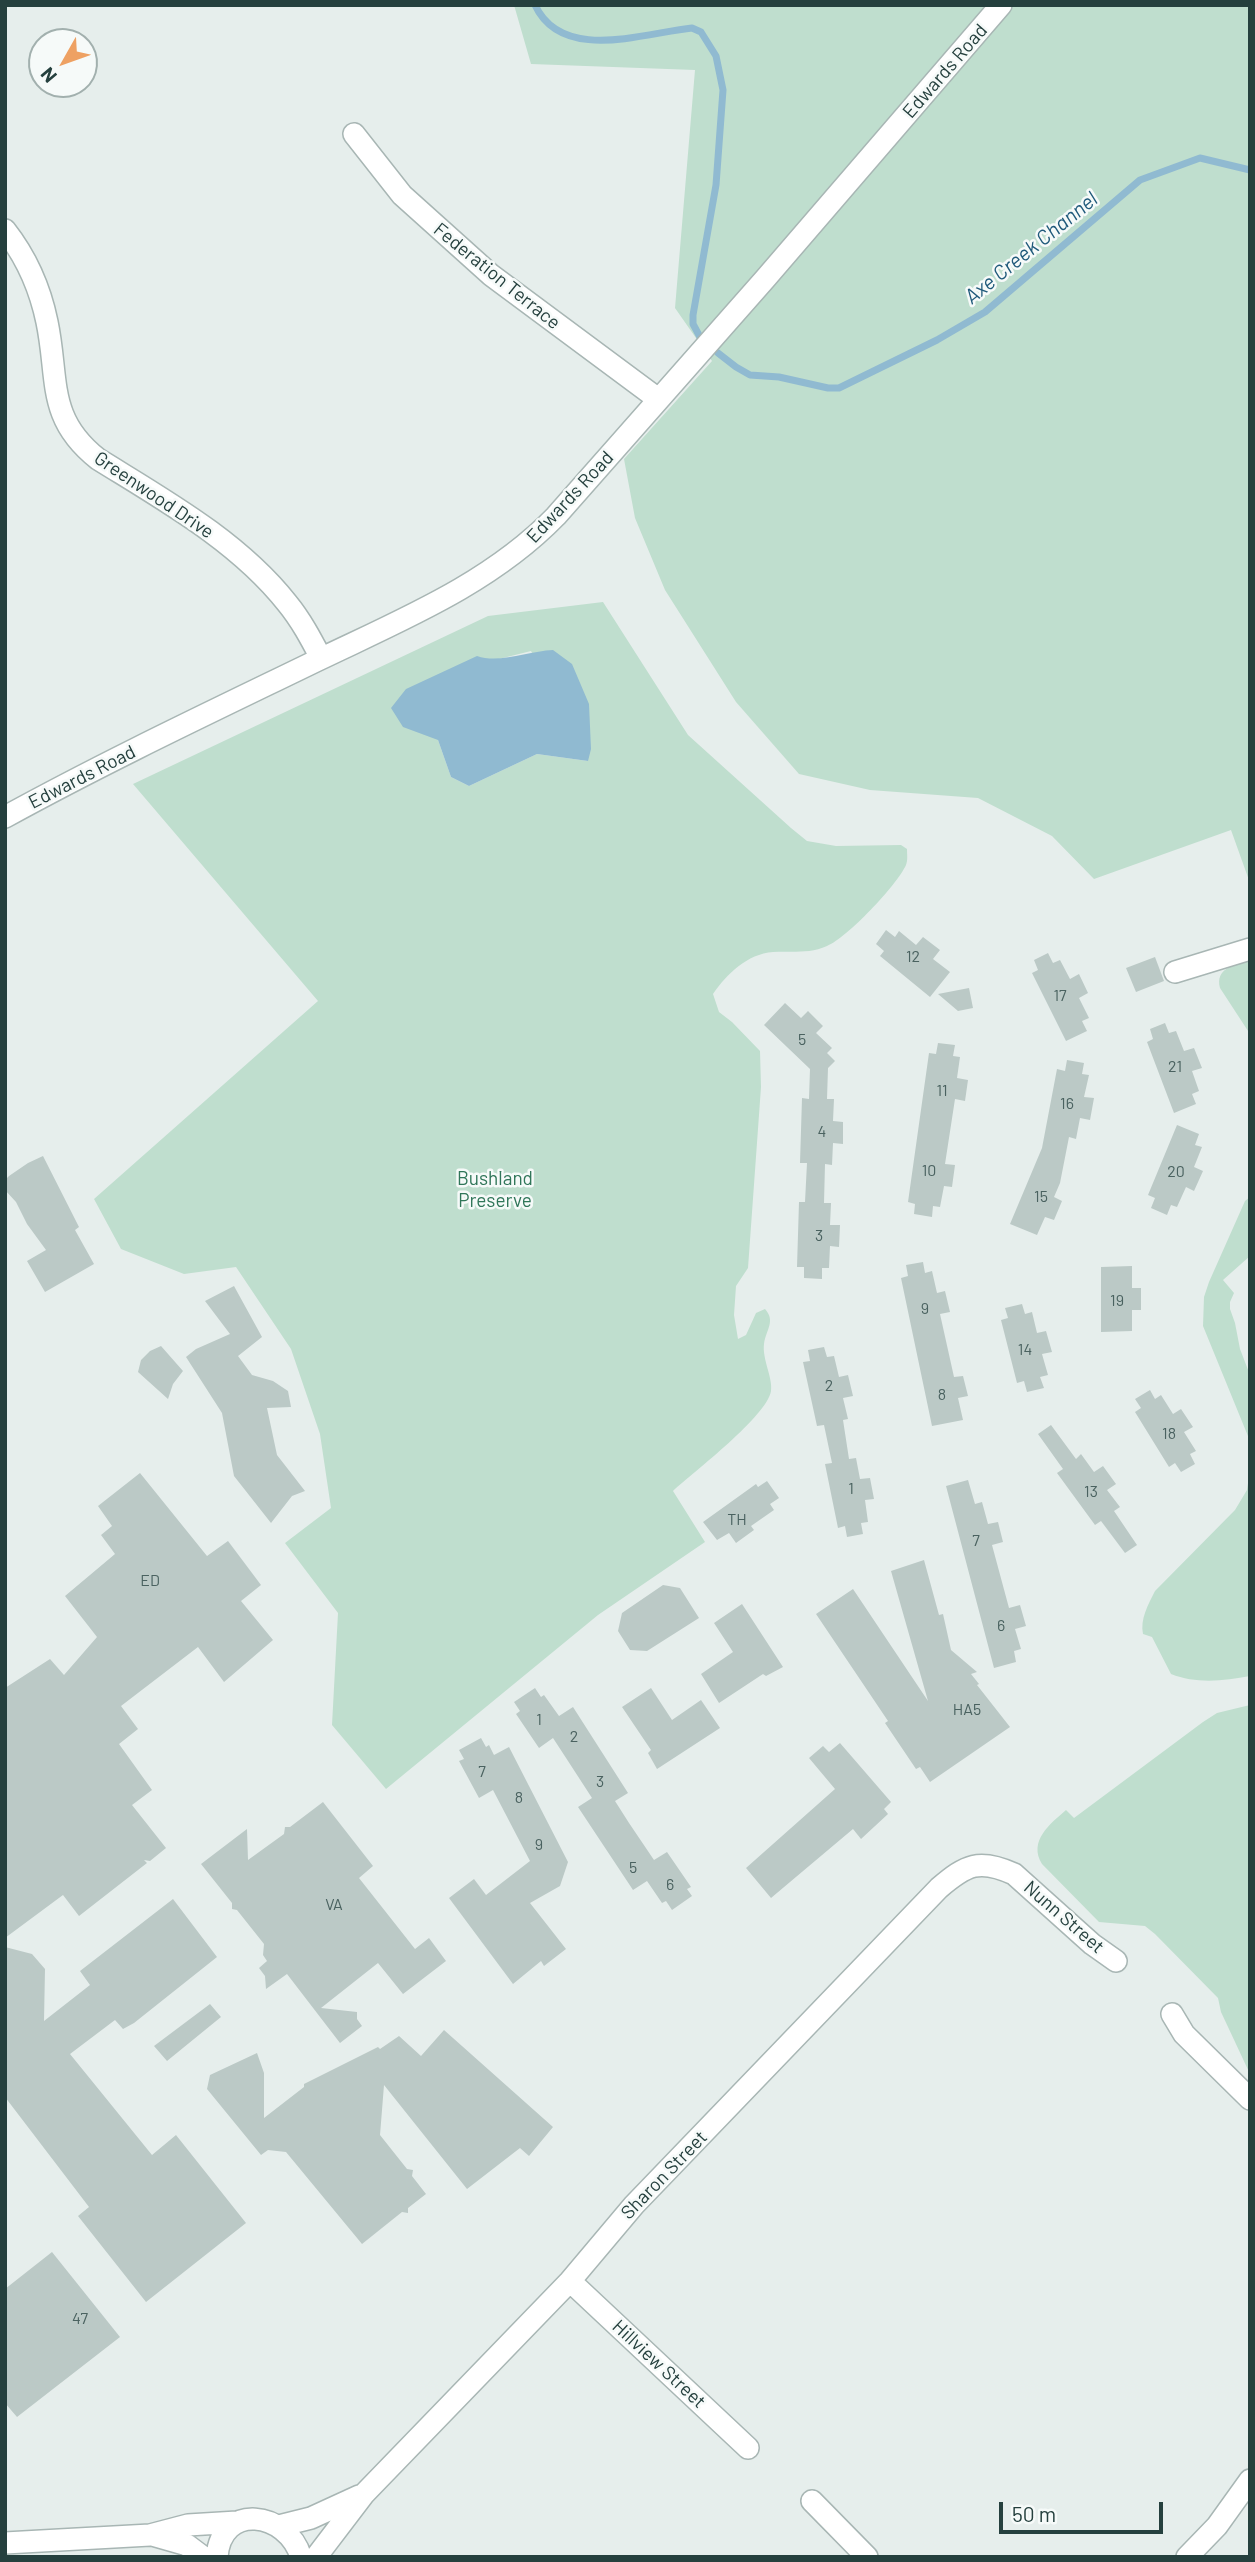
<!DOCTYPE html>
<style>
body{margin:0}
#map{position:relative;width:1255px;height:2562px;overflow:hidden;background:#e6eeec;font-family:Barlow,sans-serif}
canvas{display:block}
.frame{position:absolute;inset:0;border:7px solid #25403e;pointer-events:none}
.north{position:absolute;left:28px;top:28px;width:70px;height:70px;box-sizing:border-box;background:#f6faf9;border:2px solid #a2b0ae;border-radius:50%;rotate:230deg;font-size:19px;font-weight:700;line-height:28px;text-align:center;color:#25403e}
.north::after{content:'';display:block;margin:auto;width:24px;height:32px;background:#eea163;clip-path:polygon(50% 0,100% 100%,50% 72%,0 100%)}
.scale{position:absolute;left:999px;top:2502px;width:164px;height:32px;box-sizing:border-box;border:4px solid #25403e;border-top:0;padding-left:9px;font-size:21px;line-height:24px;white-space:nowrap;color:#25403e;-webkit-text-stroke:5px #f6faf9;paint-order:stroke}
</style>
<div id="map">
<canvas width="1255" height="2562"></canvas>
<div class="frame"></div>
<div class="north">N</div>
<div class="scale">50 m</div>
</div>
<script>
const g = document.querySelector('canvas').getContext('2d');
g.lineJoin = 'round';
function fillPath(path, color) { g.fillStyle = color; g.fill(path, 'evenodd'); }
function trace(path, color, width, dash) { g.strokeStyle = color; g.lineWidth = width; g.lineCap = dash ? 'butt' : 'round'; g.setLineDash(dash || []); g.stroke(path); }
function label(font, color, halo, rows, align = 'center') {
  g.font = font + ' Barlow,sans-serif'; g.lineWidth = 5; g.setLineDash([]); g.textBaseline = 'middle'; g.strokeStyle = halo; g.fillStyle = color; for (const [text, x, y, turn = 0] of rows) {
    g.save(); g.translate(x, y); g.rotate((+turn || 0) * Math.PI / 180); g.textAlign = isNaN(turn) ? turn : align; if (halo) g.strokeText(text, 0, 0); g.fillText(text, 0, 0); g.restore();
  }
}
fillPath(new Path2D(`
 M514 5H1250V883L1231 830 1094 879 1052 836 978 798 870 790 799 774 736 702 665 590 635 518 624 459 712 361 675 308 695 70 531 64Z
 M603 602 688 735 791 828 807 841 836 846 901 845 907 849C907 855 908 860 906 865 897 885 847 938 827 946 809 954 792 951 773 952 747 954 727 974 713 994L719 1012 732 1022 760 1051 761 1087 748 1268 736 1286 734 1315 738 1339 746 1335 756 1313 765 1309C776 1321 766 1330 764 1344 762 1359 773 1378 771 1391 767 1416 695 1471 673 1491L705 1542 598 1615 386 1789 332 1725 338 1613 285 1543 331 1508 320 1434 291 1349 236 1267 184 1274 121 1249 94 1199 318 1001 133 784 488 616ZM531 651 588 761 537 754 469 786 451 777 438 740 491 661Z
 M1250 961V1034L1220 988C1215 968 1234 965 1250 961Z
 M1250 1197V1256L1223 1280 1234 1293 1230 1302V1309L1235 1323 1240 1349 1250 1375V1441L1203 1326 1204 1297 1209 1282 1245 1201Z
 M1250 1469V1676C1224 1681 1196 1684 1171 1674L1152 1637 1143 1634C1140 1619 1148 1605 1155 1591L1235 1510 1247 1490Z
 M1250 1705V2074L1221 2012 1218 1998 1155 1934 1145 1926 1099 1922 1042 1864C1028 1841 1050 1824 1066 1810L1074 1818 1203 1722 1217 1713Z`), '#bfdece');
fillPath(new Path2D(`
 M553 650 572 664 589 704 591 749 588 761 537 754 469 786 451 777 438 740 403 727 391 708 406 689 477 656C499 664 529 651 553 650Z`), '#90bad1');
trace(new Path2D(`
 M535 5C562 63 644 33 692 28L701 32 716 56 723 90 716 185 693 315V324L700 337
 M718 353 736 367 750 375 779 377 828 388H839L937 340 985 312 1140 180 1200 158 1250 170`), '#90bad1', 7);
fillPath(new Path2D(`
 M886 930 895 937 899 931 916 945 923 937 940 950 933 959 950 972 930 997 880 956 884 951 876 944Z
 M1048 953 1053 963 1060 960 1070 979 1079 974 1088 993 1079 998 1089 1018 1082 1021 1087 1031 1066 1041 1032 973 1038 970 1034 960Z
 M1155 957 1164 981 1136 992 1126 968Z
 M969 988 973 1008 958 1011 938 994Z
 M785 1003 801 1018 808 1011 823 1026 816 1033 832 1048 827 1053 835 1061 828 1068 827 1099H834L833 1121 843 1122V1144L833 1143 832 1165 825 1164 824 1203H831L830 1225H840L839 1247 830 1246 829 1268H822V1279L804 1278V1267H797L799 1202H805L807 1163H800L802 1098 809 1099 810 1069 764 1025Z
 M1165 1023 1169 1033 1176 1031 1184 1051 1194 1048 1202 1068 1192 1071 1199 1091 1192 1094 1196 1104 1174 1113 1147 1042 1153 1039 1150 1029Z
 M938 1043 955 1045 953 1056 960 1057 957 1078 968 1080 965 1101 955 1099 945 1164 955 1165 952 1187 944 1186 940 1207 933 1206 932 1217 914 1214 915 1204 908 1202 929 1053 936 1054Z
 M1067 1060 1084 1063 1082 1074 1089 1075 1084 1097 1094 1098 1090 1120 1080 1118 1076 1139 1069 1137 1060 1183 1054 1197 1062 1201 1054 1220 1045 1217 1037 1235 1010 1224 1042 1148 1057 1069 1065 1071Z
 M1177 1125 1199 1134 1195 1145 1202 1147 1194 1167 1203 1171 1194 1191 1186 1187 1177 1207 1171 1205 1167 1215 1151 1208 1155 1198 1148 1195Z
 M43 1156 79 1227 75 1230 94 1264 45 1292 27 1261 46 1250 27 1224 16 1202 5 1190V1180L9 1176 28 1163Z
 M923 1262 925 1273 932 1271 937 1293 945 1291 950 1312 940 1314 954 1377 963 1376 968 1396 958 1398 963 1420 932 1426 901 1278 908 1276 906 1265Z
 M1132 1266V1288H1141V1310H1132V1331L1101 1332V1267Z
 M234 1286 262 1337 238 1356 252 1375 273 1381 288 1391 291 1407 267 1408 277 1455 305 1491 292 1496 271 1523 234 1476 222 1413 186 1357 196 1349 230 1334 205 1301Z
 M1022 1304 1025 1314 1032 1312 1037 1333 1046 1331 1052 1352 1042 1354 1048 1375 1040 1377 1044 1388 1027 1392 1024 1381 1017 1383 1001 1320 1008 1318 1005 1308Z
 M161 1346 183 1371 173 1384 168 1399 138 1372 141 1360 150 1351Z
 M824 1347 827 1357 834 1356 839 1377 848 1375 853 1396 843 1398 848 1419 843 1420 849 1459 856 1458 860 1479 870 1478 874 1499 865 1500 868 1522 861 1523 863 1534 847 1537 845 1526 838 1528 825 1464 832 1463 824 1425 817 1426 803 1362 810 1361 808 1350Z
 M1150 1390 1155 1399 1161 1395 1173 1414 1181 1409 1193 1427 1184 1432 1196 1451 1190 1454 1195 1464 1181 1472 1175 1463 1169 1467 1135 1412 1141 1408 1135 1399Z
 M1051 1425 1076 1459 1081 1454 1094 1472 1103 1466 1116 1484 1107 1490 1120 1507 1114 1511 1137 1545 1125 1553 1101 1521 1095 1525 1057 1473 1063 1469 1038 1434Z
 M140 1473 207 1556 228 1541 261 1585 241 1601 273 1640 224 1682 198 1647 121 1706 138 1729 119 1744 152 1790 132 1805 166 1848 150 1861 144 1860 147 1863 79 1916 63 1895 5 1938V1688L50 1659 64 1675 97 1637 65 1596 115 1554 101 1535 112 1526 98 1506Z
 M968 1480 975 1504 982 1502 988 1524 998 1522 1003 1542 992 1545 1009 1608 1020 1605 1026 1626 1015 1629 1021 1649 1014 1651 1016 1662 994 1668 946 1486Z
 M767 1481 779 1498 770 1504 774 1510 751 1526 754 1530 736 1543 729 1533 717 1540 703 1522 756 1484 758 1487Z
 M924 1560 939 1615 943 1614 951 1650 977 1672 971 1674 979 1684 977 1685 1010 1727 930 1782 920 1767 916 1769 885 1723 888 1721 816 1614 853 1589 928 1701 891 1571Z
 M663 1585 680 1588 699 1618 647 1651 630 1650 618 1631 622 1613Z
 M742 1604 783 1667 766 1676 763 1674 719 1703 701 1674 733 1652 714 1623Z
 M535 1688 541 1697 544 1695 559 1716 573 1707 628 1793 615 1801 629 1823 654 1860 667 1852 691 1887 687 1889 692 1896 672 1910 666 1901 662 1903 647 1881 633 1890 578 1807 592 1798 568 1761 553 1738 539 1748 516 1714 520 1711 514 1702Z
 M651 1688 672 1720 701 1700 720 1728 657 1769 648 1753 651 1750 622 1707Z
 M481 1738 486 1747 489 1745 494 1755 509 1747 568 1862 560 1886 530 1903 566 1949 544 1966 541 1961 513 1984 449 1898 474 1879 486 1895 530 1861 493 1790 479 1798 459 1761 464 1759 459 1750Z
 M840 1743 891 1802 884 1809 888 1814 861 1839 853 1829 771 1898 746 1868 835 1789 809 1758 823 1746 829 1752Z
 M323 1802 373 1866 359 1878 415 1949 429 1938 446 1961 403 1994 378 1963 321 2008 357 2012V2019L362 2026 340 2043 287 1974 266 1989 265 1976 259 1968 267 1961 263 1955 264 1944 237 1910 232 1909V1903L201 1864 247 1829 248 1860 284 1834 285 1827H290Z
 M173 1899 217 1957 134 2023 123 2029 115 2020 70 2054 152 2155 176 2135 246 2223 146 2302 78 2216 89 2207 5 2097V1947L32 1954 45 1969 44 2021 90 1985 80 1971Z
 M210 2004 221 2017 167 2061 154 2046Z
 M444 2030 553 2127 529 2156 520 2148 467 2189 384 2085 380 2135 407 2169 413 2170 412 2176 426 2194 408 2208V2213L402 2212 362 2244 286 2152 268 2150 261 2155 207 2089 210 2075 257 2053 264 2073V2118L304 2087V2084L378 2047 380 2049 399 2036 421 2056Z
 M52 2252 120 2337 17 2417 5 2403V2289Z`), '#bbc9c6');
const minor = new Path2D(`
 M354 134 402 195 491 275 658 399
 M5 230C27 258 40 288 47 322 59 379 46 418 98 459 164 500 238 541 287 603 301 620 311 639 321 658
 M5 817C107 761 213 711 318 660 401 620 490 584 556 516L765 279 1001 5
 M1175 972 1250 949
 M1172 2014 1184 2034 1250 2099
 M570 2281 748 2448
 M812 2501 867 2557
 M279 2526 311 2518 359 2496
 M152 2535 187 2545 203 2557
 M5 2543 150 2535 188 2525 237 2522
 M217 2557C221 2502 287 2511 301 2557
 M316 2557 364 2494 570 2281 634 2205 939 1888C966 1865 979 1858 1014 1874L1092 1944 1116 1961
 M1187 2557 1217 2526 1250 2480`);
trace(minor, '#a8b6b4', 24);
trace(minor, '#fff', 21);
label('16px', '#4a6260', null, [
 ["12",913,957],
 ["17",1060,996],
 ["5",802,1040],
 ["21",1175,1067],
 ["11",942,1091],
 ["16",1067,1104],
 ["4",822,1132],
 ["10",929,1171],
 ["20",1176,1172],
 ["15",1041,1197],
 ["3",819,1236],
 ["19",1117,1301],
 ["9",925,1309],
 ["14",1025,1350],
 ["2",829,1386],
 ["8",942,1395],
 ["18",1169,1434],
 ["1",851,1489],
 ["13",1091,1492],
 ["TH",737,1520],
 ["7",976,1541],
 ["ED",150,1581],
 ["6",1001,1626],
 ["HA5",967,1710],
 ["1",539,1720],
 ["2",574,1737],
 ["7",482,1772],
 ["3",600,1782],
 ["8",519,1798],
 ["9",539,1845],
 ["5",633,1868],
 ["6",670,1885],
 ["VA",334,1905],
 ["47",80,2319]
]);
label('19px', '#25403e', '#f6faf9', [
 ["Edwards Road",945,71,-49],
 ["Federation Terrace",497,276,39],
 ["Greenwood Drive",154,495,34],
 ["Edwards Road",570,497,-47],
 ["Edwards Road",82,777,-27],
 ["Nunn Street",1064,1917,41],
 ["Sharon Street",664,2175,-46],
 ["Hillview Street",659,2364,43]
]);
label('19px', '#307659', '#f6faf9', [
 ["Bushland",495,1179],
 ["Preserve",495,1201]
]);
label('italic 21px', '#205a7b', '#f6faf9', [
 ["Axe Creek Channel",1031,248,-39]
]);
</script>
